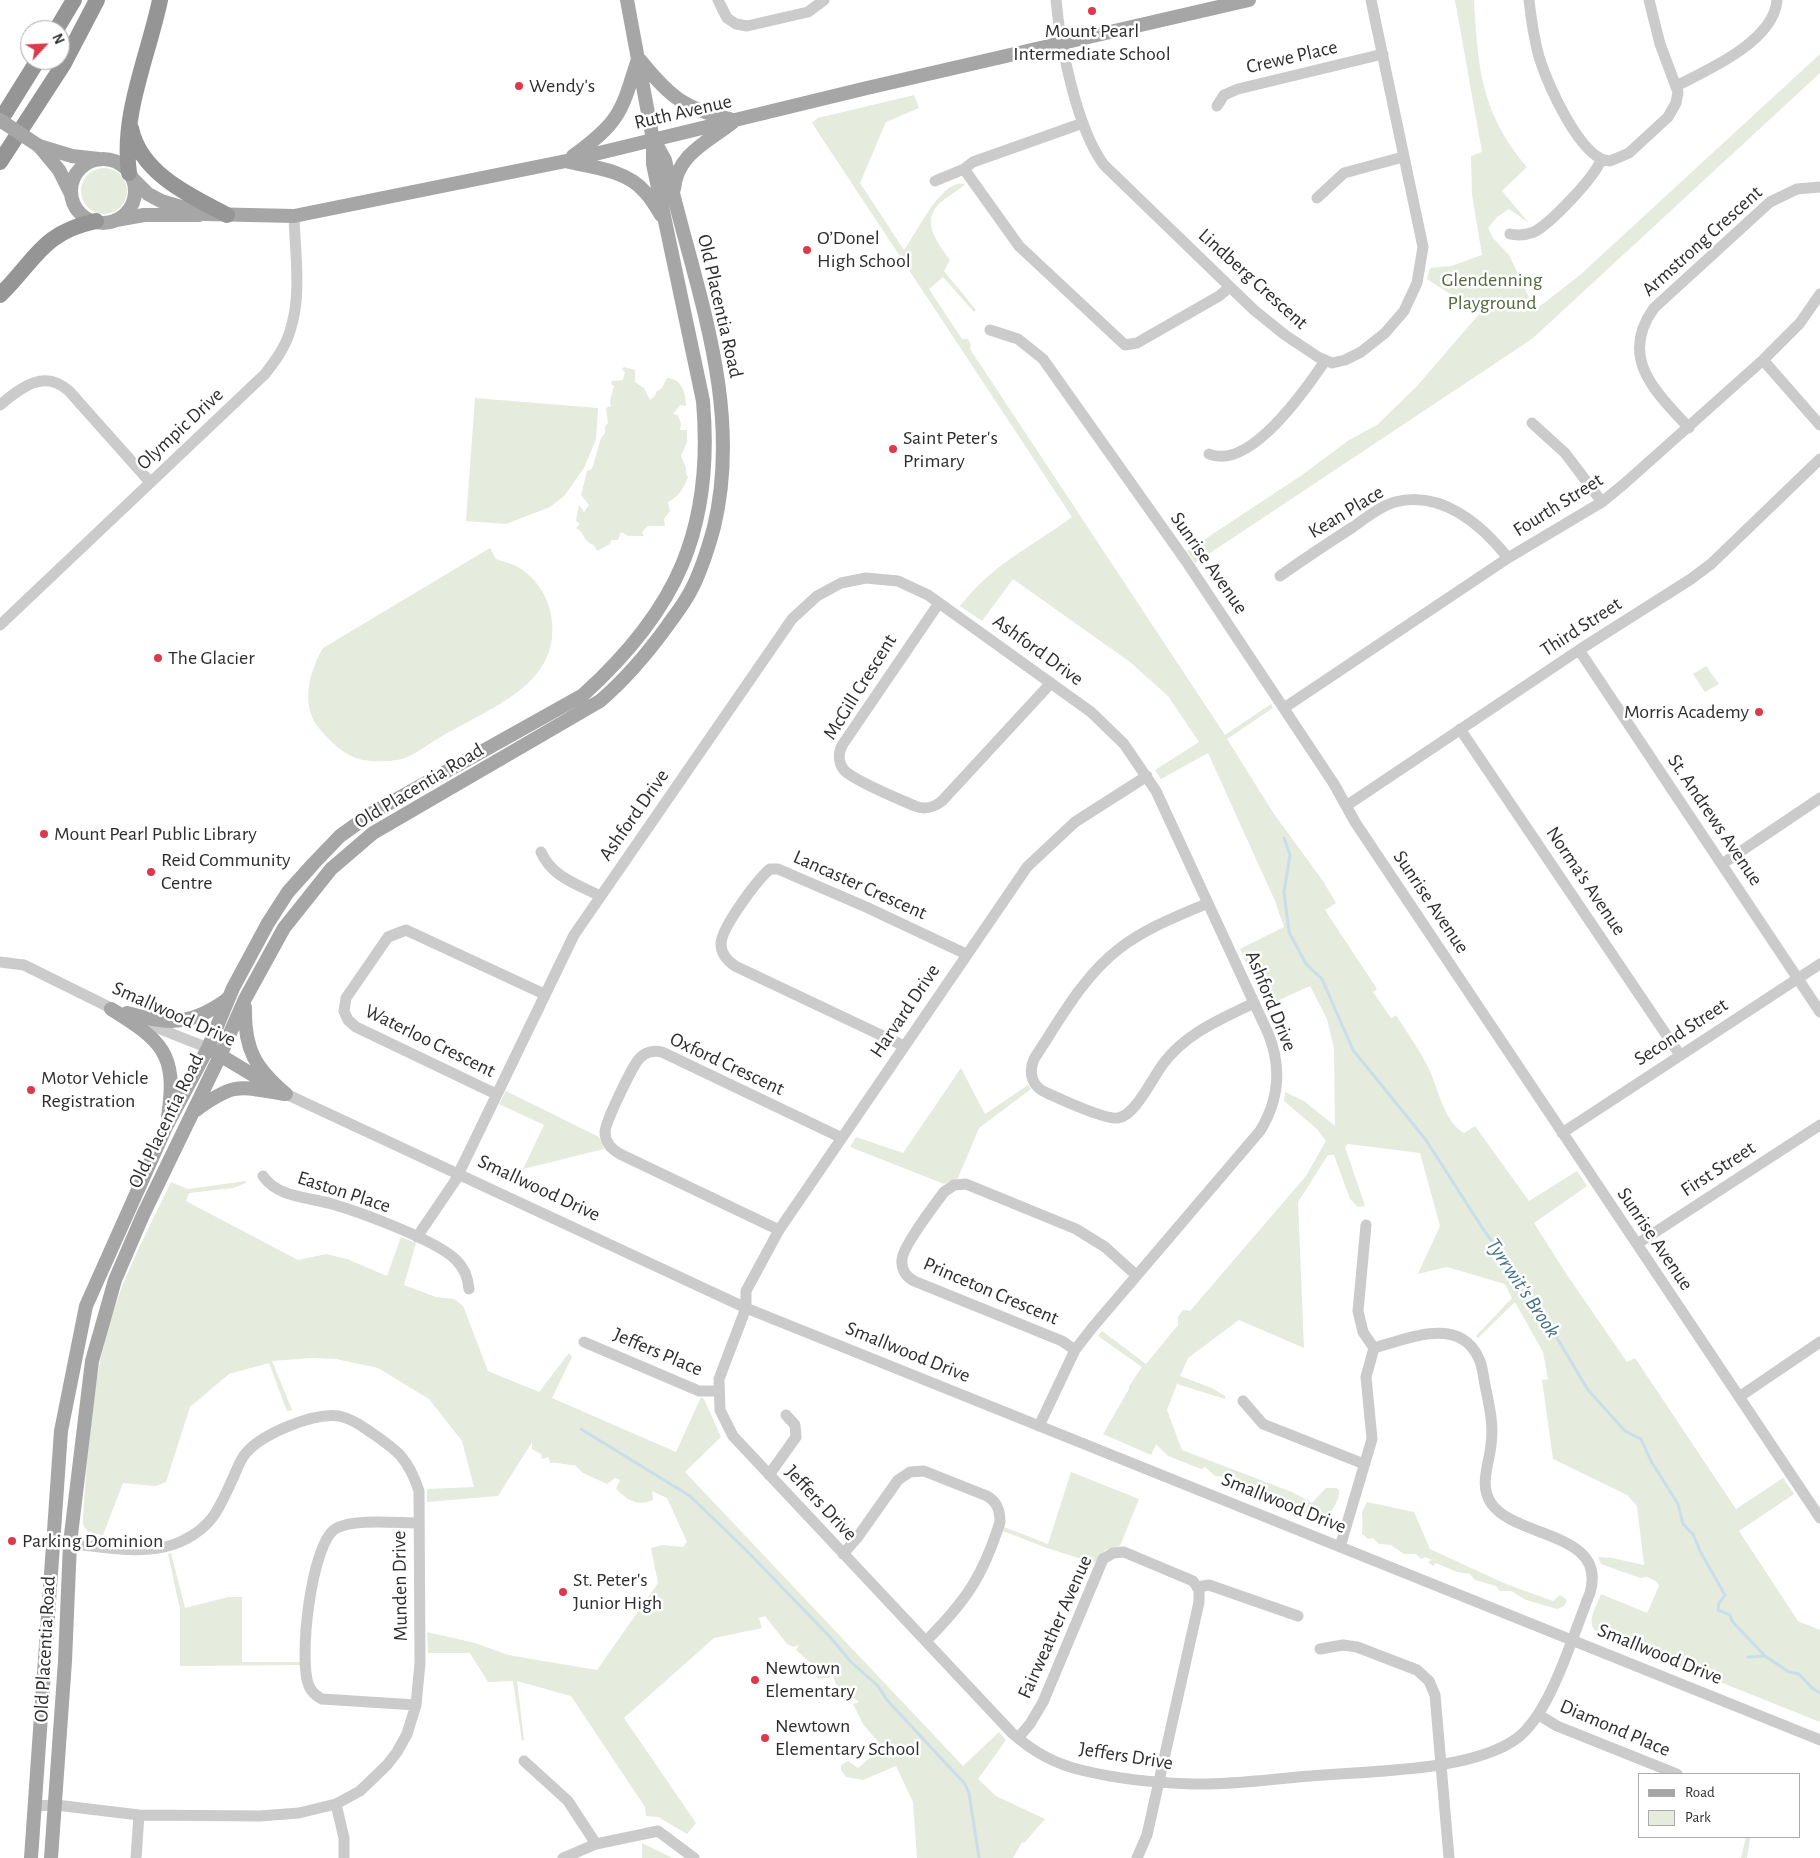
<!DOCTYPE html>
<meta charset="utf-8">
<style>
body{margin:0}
#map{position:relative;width:1820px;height:1858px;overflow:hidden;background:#fff;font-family:"Alegreya Sans",sans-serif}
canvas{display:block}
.legend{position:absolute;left:1638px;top:1773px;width:162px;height:65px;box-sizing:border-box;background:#fff;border:1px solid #ababab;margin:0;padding:6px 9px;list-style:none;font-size:15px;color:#2e2e2e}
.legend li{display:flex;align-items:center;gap:10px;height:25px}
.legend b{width:25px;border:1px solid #ababab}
.north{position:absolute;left:20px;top:20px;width:50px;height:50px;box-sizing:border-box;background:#fff;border:1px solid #ababab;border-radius:50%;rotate:65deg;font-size:14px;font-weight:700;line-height:20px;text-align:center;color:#2e2e2e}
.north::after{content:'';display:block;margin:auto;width:18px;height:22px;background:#dc3a4b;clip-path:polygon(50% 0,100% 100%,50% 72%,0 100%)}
</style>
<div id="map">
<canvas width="1820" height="1858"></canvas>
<ul class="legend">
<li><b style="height:6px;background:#a6a6a6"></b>Road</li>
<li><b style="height:14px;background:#e5ebdd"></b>Park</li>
</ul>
<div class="north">N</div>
</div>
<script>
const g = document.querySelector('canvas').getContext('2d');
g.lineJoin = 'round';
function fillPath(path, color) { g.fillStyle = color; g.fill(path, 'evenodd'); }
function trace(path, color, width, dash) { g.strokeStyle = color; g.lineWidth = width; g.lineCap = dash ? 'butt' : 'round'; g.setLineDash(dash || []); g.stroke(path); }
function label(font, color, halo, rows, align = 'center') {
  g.font = font + ' "Alegreya Sans",sans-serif'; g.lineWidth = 5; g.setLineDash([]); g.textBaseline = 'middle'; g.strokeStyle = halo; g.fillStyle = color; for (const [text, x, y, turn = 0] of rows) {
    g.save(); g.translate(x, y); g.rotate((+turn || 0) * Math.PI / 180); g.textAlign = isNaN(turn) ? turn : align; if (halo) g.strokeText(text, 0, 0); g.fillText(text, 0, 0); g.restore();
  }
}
fillPath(new Path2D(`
 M1455 0H1474C1478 68 1481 113 1527 167L1502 191 1529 223 1509 209 1497 217 1488 228 1493 238 1509 255 1535 310 1580 275 1820 54V73L1532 339 1195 563 1187 551 1302 475 1349 440 1377 425 1417 386 1480 313 1427 279 1430 268 1451 266 1482 255 1472 195 1471 156 1482 152Z
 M914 95 919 108 886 122 860 183 904 250C916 234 942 177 965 184 957 192 944 198 937 206 921 224 940 246 950 260L944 271 976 310 974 312 943 277 929 289 962 339H968L971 345 970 349 1225 735 1271 704 1273 708 1227 739 1274 814 1323 881 1336 903 1325 910 1377 989 1373 992 1391 1018 1396 1015C1407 1033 1420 1050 1429 1069 1438 1088 1444 1122 1464 1133L1475 1126 1529 1201 1577 1171 1587 1186 1534 1223 1567 1275 1627 1362 1635 1358 1736 1509 1783 1478 1794 1494 1739 1531 1798 1621 1820 1630V1722L1600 1634C1583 1625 1596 1608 1601 1594L1647 1613 1659 1586 1657 1582 1647 1577 1640 1578 1601 1564 1598 1557 1612 1558 1644 1565 1637 1506 1627 1495 1553 1459 1542 1380 1548 1379 1543 1352 1515 1302 1478 1338 1476 1336 1512 1298 1505 1284 1447 1267 1418 1274 1440 1226 1420 1153 1348 1144 1345 1147 1365 1206 1358 1207 1350 1199 1334 1155H1328L1298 1202 1304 1348 1239 1320 1188 1358 1180 1376 1212 1388 1225 1396V1399L1177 1384 1167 1410 1182 1450 1292 1492 1312 1503 1326 1488H1336L1339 1490C1340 1500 1334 1506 1330 1514L1320 1515 1315 1511 1306 1514 1270 1495 1249 1489 1247 1484C1238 1487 1227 1475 1215 1476L1205 1467 1201 1469 1168 1456 1156 1444 1151 1455 1103 1434 1129 1389V1386L1142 1367 1098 1336 1102 1331 1146 1364 1178 1325V1317L1183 1310 1190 1311 1306 1176 1326 1141 1317 1129 1284 1101 1285 1092 1304 1101 1335 1126 1334 1048 1327 1019 1310 986 1266 1006 1240 949 1284 927 1275 901 1208 753 1161 779 1155 770 1199 742 1168 696 1130 662 1013 579 982 621 960 606C994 563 1030 548 1072 517L812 123 818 118Z
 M81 191a23 23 0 1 1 46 0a23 23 0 1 1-46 0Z
 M624 367 635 370V382L644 388 650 400 655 396 656 392 662 388 667 378C682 379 686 393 686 406L680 405 673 414 678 415 681 424 680 430H687V442L681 456 686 468V474L688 477C685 486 679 497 668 502L670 511 664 519 665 526H648L642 532 644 536H628L621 532 618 540H611L610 544 597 551 594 545C584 543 584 532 576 528L580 524 576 521 579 505 584 512 589 505 581 495 587 471 592 469 601 438 605 433V426L608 423 606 408 611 406 610 401 614 386 611 384 612 381 623 380 625 372 622 369Z
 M475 398 598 408 596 439 584 468 564 496 550 507 506 524 466 521Z
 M490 548 496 559C502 561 509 563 514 565 553 584 565 639 538 672 518 699 473 718 444 735 431 742 418 753 405 758 394 762 375 762 363 760 344 756 330 741 318 727 300 704 310 670 323 648Z
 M1706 666 1719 684 1705 692 1693 674Z
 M961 1068 985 1114 1028 1085 1031 1089 979 1128 958 1178 944 1184 850 1147 856 1137 903 1153Z
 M506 1091 599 1137 604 1149 523 1169 544 1125 499 1104Z
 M246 1181V1183L233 1188 189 1193 186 1201 298 1260 326 1254 347 1259 387 1276 401 1237 416 1243 404 1285 436 1297 454 1299 463 1306 488 1371 539 1392 569 1353 572 1357 552 1398 676 1452 701 1397 704 1399 721 1437 685 1472 963 1766 999 1732 1006 1740 978 1779 996 1796 1045 1819 1024 1843 1022 1842 1013 1858H917L913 1802 896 1766 863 1780 846 1777 841 1770V1765L848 1761 858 1768 880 1749 879 1743 863 1724 853 1704 859 1702 836 1684 833 1677 818 1679 816 1676 821 1674 820 1672 817 1673 813 1665 796 1650 799 1645 794 1647 787 1644 765 1616 759 1618 762 1628 714 1638 624 1718 696 1823 687 1834 658 1817 646 1816 645 1807 571 1696 517 1681 524 1740 522 1741 513 1681 488 1682 470 1653H428L427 1632 475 1643 508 1655 597 1670 658 1583 651 1548 662 1545 683 1547 687 1542 667 1498 652 1491 653 1500C638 1507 627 1500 616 1489L620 1480 615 1478 607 1484 583 1473 575 1465C568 1466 559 1462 550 1463L548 1457 542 1459 541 1454 532 1449V1442L498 1496 427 1502V1489L474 1487 462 1441 429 1399 378 1368 336 1359 311 1358 272 1361 292 1410 287 1411 269 1363 229 1374 190 1407 166 1482 155 1486 123 1483 103 1535C90 1533 82 1532 83 1517 88 1452 91 1388 109 1325 123 1275 149 1228 171 1182L188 1189Z
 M1071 1472 1139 1499 1120 1546 1105 1550 1094 1563 1047 1548 1003 1531 1004 1527 1048 1544Z
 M1367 1502 1414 1512 1430 1549 1506 1584 1553 1601 1560 1595 1567 1600 1564 1606 1557 1609 1526 1600 1511 1591H1500L1496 1586 1475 1580 1470 1574 1457 1572 1436 1563 1433 1566 1428 1562 1432 1560 1425 1557 1421 1559 1416 1554H1404L1391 1545 1379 1544 1373 1538 1368 1539 1362 1534C1362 1526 1363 1520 1362 1512Z
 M171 1553 185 1608 228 1597H242V1662H300L301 1665 180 1666V1609L168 1554Z
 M1746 1837 1750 1838 1747 1858H1741Z
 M642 1843 673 1858H642Z`), '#e5ebdd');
trace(new Path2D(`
 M1284 838 1290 855 1284 892 1289 932 1306 964 1322 979 1353 1050 1426 1140 1485 1232 1520 1276 1588 1390 1625 1431 1641 1439 1651 1461 1678 1504 1683 1524 1693 1534 1700 1551 1725 1595 1719 1603 1718 1610 1730 1615 1732 1621 1765 1656 1789 1672 1799 1674 1812 1688 1820 1693
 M581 1429 690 1496 747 1551 831 1638 851 1662 878 1686 887 1700 965 1784 969 1793 979 1858
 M1748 1657 1765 1656`), '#cadeea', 3);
trace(new Path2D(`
 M718 0 727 18 736 24 747 26 808 12 824 0
 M1056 0C1060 45 1077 129 1104 165L1254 310 1285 335 1318 357 1332 363 1345 360 1361 352 1385 333 1404 311 1417 283 1423 247 1371 0
 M1529 0C1531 19 1534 38 1539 57 1547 82 1580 160 1610 161L1629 153 1668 117 1676 103 1678 92 1660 44 1649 0
 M1676 86C1708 70 1774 41 1777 0
 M1217 106 1224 95 1238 89 1383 54
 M1083 123 973 162 964 169 1019 246 1125 345 1137 343 1219 296 1230 287
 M935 181 964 169
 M1317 198 1344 173 1403 157
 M1510 234C1519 236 1526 235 1534 232 1551 223 1594 178 1601 160
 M990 330 1018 339 1043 359 1186 561 1334 784 1355 822 1820 1518
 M1763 360 1820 425
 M0 405C21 388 44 368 69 391L150 482
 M1532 423 1565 453 1602 502
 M1689 428C1656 392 1618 358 1654 308L1770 202 1797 189 1820 187
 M1209 454C1250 471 1306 389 1325 361
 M1280 576C1304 559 1328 543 1353 527 1366 518 1380 506 1395 502 1442 490 1482 525 1508 558
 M939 603 843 744C838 752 838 762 844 770 854 781 899 799 915 806 925 810 933 808 942 801L1051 683
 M0 625 265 374C275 361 285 348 290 331 302 296 295 253 294 216
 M1579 650 1820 1012
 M1284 708 1508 558 1602 502 1624 484 1763 360 1800 323 1820 294
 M1460 729 1680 1055
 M1147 776 1075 822 1027 867 779 1230 746 1291V1308L719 1379 720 1410 733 1436 1012 1733C1032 1751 1055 1764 1081 1770 1117 1779 1157 1783 1193 1784 1232 1785 1271 1779 1310 1776 1366 1771 1470 1772 1516 1739 1551 1714 1573 1634 1590 1593 1608 1531 1515 1539 1491 1503 1479 1485 1489 1465 1491 1445 1494 1424 1489 1405 1485 1385 1483 1376 1483 1367 1479 1359 1460 1315 1407 1339 1374 1348L1366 1377 1372 1439 1340 1547
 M1346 806 1579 650 1691 579 1711 564 1820 459
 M541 852C552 877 577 884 600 896
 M1722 864 1820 798
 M1208 903C1178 916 1146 928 1120 948 1083 976 1059 1021 1034 1059 1028 1073 1032 1087 1047 1093 1060 1099 1106 1120 1118 1118 1135 1116 1153 1077 1163 1064 1186 1033 1221 1019 1254 1003
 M0 962 24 965 119 1012
 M140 1021 208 1048
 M904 1046 735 966C727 960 721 954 721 944 721 928 757 880 770 869H778L866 907 966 954
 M286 1094 746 1308 1820 1740
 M496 1094 356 1027 348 1020 344 1011 346 998 388 937 406 930 544 994
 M1562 1133 1820 964
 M263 1176C278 1198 309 1197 332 1204 360 1212 439 1241 457 1261 465 1269 468 1278 469 1289
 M1366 1225 1358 1311 1363 1332 1374 1348
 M779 1230 620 1154C611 1149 605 1142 605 1132 605 1123 633 1064 640 1058 645 1052 654 1050 662 1052L842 1138
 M417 1237 455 1181 574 935 792 619 817 596 841 583 866 578 898 581 928 595 1091 712 1124 744 1156 791 1268 1033C1282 1067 1279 1100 1260 1131L1092 1328 1075 1350 1039 1426
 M1637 1244 1820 1125
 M584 1342 699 1391H718
 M1075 1350 1062 1341 914 1281C906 1277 901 1269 902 1259 903 1246 935 1204 944 1192L954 1185 966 1184 1076 1229 1105 1247 1136 1275
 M1739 1397 1820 1342
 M1243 1401 1263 1424 1364 1464
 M769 1475 796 1437 795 1425 786 1415
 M843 1554 857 1538 898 1480 910 1472 924 1471 987 1496C997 1502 1000 1510 1000 1522 983 1576 966 1601 926 1641
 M1197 1587 1209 1585 1298 1616
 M1320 1649 1343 1645 1357 1647 1417 1670 1429 1681 1435 1695 1449 1858
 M416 1705 322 1699C316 1696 312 1693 309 1686 298 1661 311 1545 335 1529 352 1518 398 1523 418 1523
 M1539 1715 1557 1726 1677 1774
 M1018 1738 1030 1724 1043 1702 1103 1559 1113 1553 1124 1552 1193 1581 1199 1590V1602L1147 1835 1137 1858
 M524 1761 568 1801 596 1844
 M336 1804 344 1838V1858
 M34 1806 56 1805 139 1815 260 1816 299 1813 336 1804 360 1791 387 1765 397 1752 407 1734 416 1705 420 1663 419 1491C407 1455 396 1450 366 1429 359 1424 348 1418 339 1416 314 1412 262 1434 246 1453 240 1460 237 1469 234 1476 220 1505 215 1525 184 1540 148 1559 92 1545 53 1541
 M136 1858 139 1815
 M563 1858 596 1844 658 1831 694 1858`), '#cbcbcb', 11);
trace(new Path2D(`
 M640 60C669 96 684 109 730 119
 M39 146 72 156 99 159
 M39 146 59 170 71 194
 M573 156C620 122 621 113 638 59
 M71 191a32 32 0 1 1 64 0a32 32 0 1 1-64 0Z
 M569 162C594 167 628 171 645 192 651 198 656 207 661 215
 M132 178 148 194 161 201 205 214 294 216 566 161 867 88 1249 0
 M674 189C677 154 708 142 733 122
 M116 220 144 215H199
 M245 1007C244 1049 255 1068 286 1094
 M111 1009C161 1040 178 1053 168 1116
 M127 1013C160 1022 183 1027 214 1008 220 1004 226 1001 230 996
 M213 1051 268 1084
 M196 1110C236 1081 239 1087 285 1094
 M31 1858 61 1431 86 1306 166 1127 208 1048 233 988 268 923 288 892 314 863 340 836 372 813 583 695C677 610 714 529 703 401L653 164V140L627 0
 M51 1858 65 1661 70 1543 92 1361 115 1280 143 1215 220 1056 245 999 284 928 331 869 373 833 600 701C627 678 647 654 668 625 675 615 683 605 689 594 701 573 708 549 714 527 744 401 692 281 665 160L654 140`), '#a6a6a6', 14);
trace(new Path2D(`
 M56 30 74 0
 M0 121 38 60
 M131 128C140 173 190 196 227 215
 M0 162 63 65 97 0
 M129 173C121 115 148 57 160 0
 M0 295C36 260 41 233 96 221`), '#959595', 16);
trace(new Path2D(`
 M0 120 39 146`), '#a6a6a6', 14);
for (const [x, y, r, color] of [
 [1092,11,5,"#dc3a4b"],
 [519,86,5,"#dc3a4b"],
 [807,250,5,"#dc3a4b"],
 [893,449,5,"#dc3a4b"],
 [158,658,5,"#dc3a4b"],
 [1759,712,5,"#dc3a4b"],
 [44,834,5,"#dc3a4b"],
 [151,872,5,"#dc3a4b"],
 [31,1090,5,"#dc3a4b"],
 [12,1541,5,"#dc3a4b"],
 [563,1592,5,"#dc3a4b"],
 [755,1680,5,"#dc3a4b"],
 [765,1738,5,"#dc3a4b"]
]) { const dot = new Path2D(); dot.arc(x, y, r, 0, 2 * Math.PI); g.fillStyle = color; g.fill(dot); trace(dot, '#fff', 2); }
label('20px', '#2e2e2e', '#fff', [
 ["Mount Pearl",1092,31,"center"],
 ["Intermediate School",1092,54,"center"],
 ["Wendy's",529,86],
 ["O’Donel",817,238],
 ["High School",817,261],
 ["Saint Peter's",903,438],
 ["Primary",903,461],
 ["The Glacier",168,658],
 ["Morris Academy",1749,712,"right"],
 ["Mount Pearl Public Library",54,834],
 ["Reid Community",161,860],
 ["Centre",161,883],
 ["Motor Vehicle",41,1078],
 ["Registration",41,1101],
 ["Parking Dominion",22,1541],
 ["St. Peter's",573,1580],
 ["Junior High",573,1603],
 ["Newtown",765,1668],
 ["Elementary",765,1691],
 ["Newtown",775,1726],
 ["Elementary School",775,1749]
], 'left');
label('20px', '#2e2e2e', '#fff', [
 ["Crewe Place",1292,57,-13],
 ["Ruth Avenue",683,112,-13],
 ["Armstrong Crescent",1702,241,-42],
 ["Lindberg Crescent",1253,279,42],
 ["Old Placentia Road",720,306,77],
 ["Olympic Drive",180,429,-43],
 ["Fourth Street",1558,505,-32],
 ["Kean Place",1346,512,-31],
 ["Sunrise Avenue",1209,563,55],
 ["Third Street",1581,627,-33],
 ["Ashford Drive",1038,650,36],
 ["McGill Crescent",860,687,-58],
 ["Old Placentia Road",419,786,-31],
 ["Ashford Drive",634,815,-55],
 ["St. Andrews Avenue",1715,820,56],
 ["Norma's Avenue",1586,881,56],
 ["Lancaster Crescent",860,885,24],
 ["Sunrise Avenue",1431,902,56],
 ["Ashford Drive",1271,1001,68],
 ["Harvard Drive",905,1011,-56],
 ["Smallwood Drive",174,1014,24],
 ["Second Street",1681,1032,-33],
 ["Waterloo Crescent",430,1041,26],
 ["Oxford Crescent",727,1064,25],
 ["Old Placentia Road",166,1121,-64],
 ["First Street",1718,1169,-33],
 ["Smallwood Drive",539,1188,25],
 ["Easton Place",344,1192,18],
 ["Sunrise Avenue",1655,1239,56],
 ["Princeton Crescent",991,1291,23],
 ["Jeffers Place",658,1352,23],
 ["Smallwood Drive",908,1352,22],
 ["Jeffers Drive",821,1503,47],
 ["Smallwood Drive",1284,1503,22],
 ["Munden Drive",400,1586,-91],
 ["Fairweather Avenue",1055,1627,-66],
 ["Old Placentia Road",45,1649,-87],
 ["Smallwood Drive",1660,1654,22],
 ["Diamond Place",1615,1728,23],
 ["Jeffers Drive",1126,1756,9]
]);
label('20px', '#53683e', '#fff', [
 ["Glendenning",1492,280],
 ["Playground",1492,303]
]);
label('italic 21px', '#41718c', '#fff', [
 ["Tyrrwit's Brook",1523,1288,56]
]);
</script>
